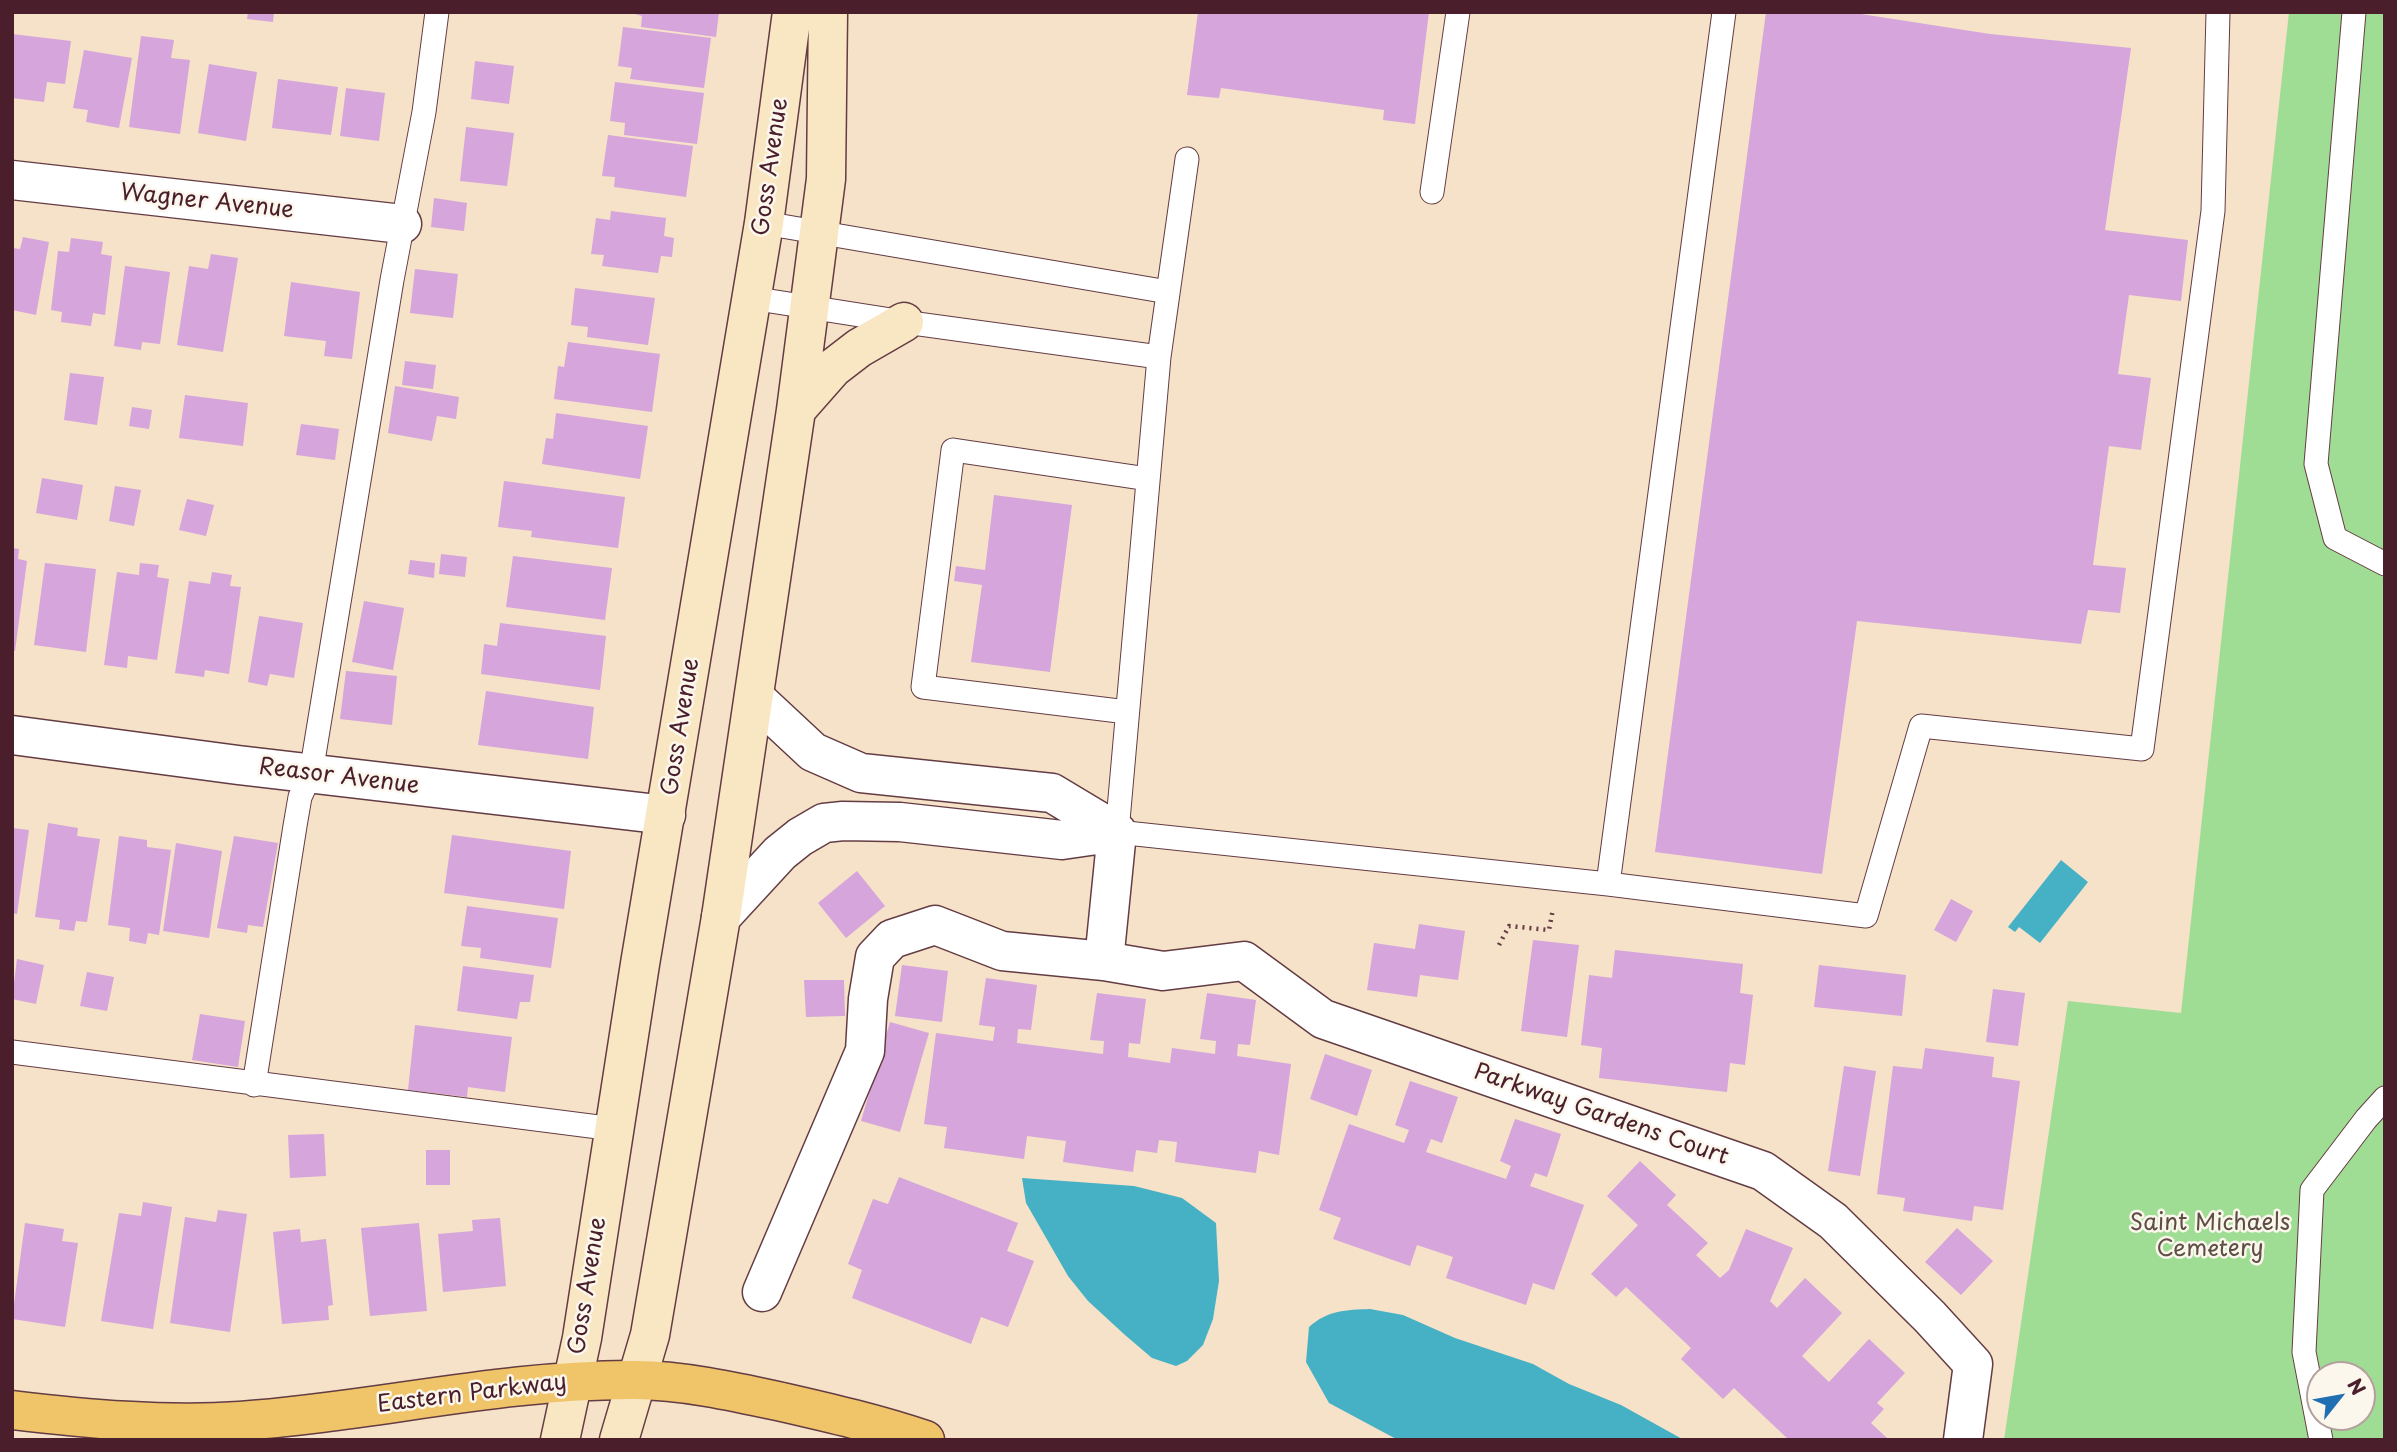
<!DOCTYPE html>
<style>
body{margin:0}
#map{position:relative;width:2397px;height:1452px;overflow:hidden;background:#f5e2c9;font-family:"Playpen Sans",sans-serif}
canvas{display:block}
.frame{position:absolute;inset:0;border:14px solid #4a1f2b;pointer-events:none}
.north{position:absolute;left:2306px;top:1361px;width:70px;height:70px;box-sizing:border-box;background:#fbf7ec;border:2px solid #b4a19f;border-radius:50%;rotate:59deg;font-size:19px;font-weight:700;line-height:28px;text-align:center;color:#4a1f2b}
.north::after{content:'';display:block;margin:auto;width:24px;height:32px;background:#1f6fb2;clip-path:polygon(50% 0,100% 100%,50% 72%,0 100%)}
</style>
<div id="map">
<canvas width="2397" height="1452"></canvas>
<div class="frame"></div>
<div class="north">N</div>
</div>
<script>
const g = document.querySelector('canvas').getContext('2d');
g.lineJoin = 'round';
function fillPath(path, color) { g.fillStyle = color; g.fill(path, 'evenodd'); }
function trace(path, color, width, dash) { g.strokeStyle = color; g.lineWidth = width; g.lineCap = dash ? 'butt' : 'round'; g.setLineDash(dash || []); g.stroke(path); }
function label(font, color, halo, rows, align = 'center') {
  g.font = font + ' "Playpen Sans",sans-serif'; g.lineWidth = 5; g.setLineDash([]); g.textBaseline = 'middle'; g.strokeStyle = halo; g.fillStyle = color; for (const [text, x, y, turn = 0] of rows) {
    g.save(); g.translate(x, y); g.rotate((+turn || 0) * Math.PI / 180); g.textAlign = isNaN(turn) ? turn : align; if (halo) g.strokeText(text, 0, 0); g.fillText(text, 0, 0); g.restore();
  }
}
fillPath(new Path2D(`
 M2289 12H2385V1440H2004L2068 1001 2181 1013ZM2320 1375H2362V1417H2320Z`), '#9edd93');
fillPath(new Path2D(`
 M2061 860 2088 882 2040 943 2019 927 2015 932 2008 927Z
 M1022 1178 1134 1186 1182 1198 1216 1223 1219 1281 1213 1319 1203 1345 1187 1361 1176 1366 1152 1358 1125 1335 1088 1301 1068 1276 1026 1203Z
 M1370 1309 1403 1315 1455 1338 1533 1364 1569 1384 1621 1405 1684 1440H1398L1329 1403 1306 1362 1309 1327C1328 1310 1346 1310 1370 1309Z`), '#46b1c4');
fillPath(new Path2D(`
 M248 12H274L273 22 247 19Z
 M628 12H719L716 37 641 27 642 16Z
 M1198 12H1429L1415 124 1383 120 1384 110 1221 88 1219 98 1187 95Z
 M1766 12H1848L1990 34 2131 48 2105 230 2188 240 2181 301 2129 295 2118 374 2151 378 2141 450 2109 446 2093 565 2126 568 2120 613 2088 610 2081 644 1857 621 1822 874 1655 852Z
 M623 27 711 38 704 88 630 79 632 68 618 66Z
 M12 34 71 41 65 84 47 82 44 102 12 98Z
 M141 36 174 40 171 58 190 60 180 134 129 127Z
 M84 50 132 58 119 128 86 122 88 110 73 108Z
 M475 61 514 66 509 104 471 99Z
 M209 64 257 72 246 141 198 133Z
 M278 79 338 87 331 135 272 128Z
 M615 82 704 93 697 144 624 135 625 123 610 121Z
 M346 88 385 93 379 141 340 136Z
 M466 127 514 133 507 186 460 181Z
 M608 135 693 146 686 197 614 187 615 177 602 176Z
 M434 198 467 203 464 231 431 227Z
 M611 211 666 218 664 236 674 238 672 257 661 256 658 273 602 266 604 255 591 254 596 218 610 220Z
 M23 237 49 242 36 315 12 310V248L20 249Z
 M71 238 103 242 101 254 112 256 105 315 93 313 91 326 61 322 62 312 51 310 58 251 69 252Z
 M211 254 238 258 223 352 177 345 189 266 208 269Z
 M125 266 170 272 160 344 142 342 141 350 114 346Z
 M415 269 458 274 453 318 410 313Z
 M291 282 360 292 352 359 324 356 326 341 284 336Z
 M575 288 655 298 648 345 587 337 588 327 571 325Z
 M568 342 660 354 652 412 554 399 558 366 564 367Z
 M405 361 436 365 433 389 402 385Z
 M70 373 104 377 97 425 64 420Z
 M395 386 459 397 456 419 437 416 432 441 388 433Z
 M185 395 248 403 243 446 179 438Z
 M132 407 152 410 149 429 129 426Z
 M556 413 648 426 640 479 542 464 546 438 553 439Z
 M301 424 339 429 335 460 296 455Z
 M42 478 83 485 77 520 36 513Z
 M504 481 625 497 618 548 531 537 532 531 498 527Z
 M115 486 141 490 134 526 109 521Z
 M994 495 1072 505 1050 672 971 662 982 585 954 581 956 566 985 570Z
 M187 499 214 505 206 536 179 530Z
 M12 548 19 549 18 559 27 561 15 651H12Z
 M441 554 467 557 465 577 439 574Z
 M513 556 612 568 605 620 506 607Z
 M410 560 435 563 434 578 408 574Z
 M45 563 96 569 86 652 34 645Z
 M140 563 159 565 157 577 169 579 157 660 128 656 127 668 104 665 117 572 139 575Z
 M212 572 232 575 230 586 241 587 229 674 205 670 204 677 175 673 189 581 210 584Z
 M364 601 404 608 393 670 352 662Z
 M259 616 303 623 294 678 270 674 267 686 248 682Z
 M500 623 606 636 600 690 481 674 484 644 497 646Z
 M346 671 397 676 392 725 340 719Z
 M486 691 594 707 588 759 478 745Z
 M48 823 78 828 77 836 100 839 87 922 76 921 74 931 59 929 60 920 35 917Z
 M12 828 29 830 17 914 12 913Z
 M452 835 571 851 564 909 444 893Z
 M119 836 147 840V847L171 850 159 935 148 933 146 944 129 941 130 928 108 925Z
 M234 836 278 843 263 927 248 925 247 933 217 928Z
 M176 843 222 851 209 938 163 931Z
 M857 871 885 906 846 938 818 903Z
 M1951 899 1973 911 1956 942 1934 930Z
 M467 906 558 918 551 968 480 958 481 948 461 946Z
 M1419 924 1465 931 1458 980 1420 975 1417 997 1367 990 1374 943 1415 949Z
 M1533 940 1579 945 1567 1037 1521 1031Z
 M1615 950 1743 964 1740 993 1753 995 1745 1065 1730 1063 1727 1092 1599 1078 1602 1048 1581 1045 1589 975 1612 978Z
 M17 959 44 965 36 1004 12 999Z
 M902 965 948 971 942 1022 895 1016Z
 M1819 965 1906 975 1902 1016 1814 1007Z
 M463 966 534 975 530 1002H520L517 1019 457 1011Z
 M87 972 114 977 107 1011 80 1006Z
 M986 978 1037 985 1031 1030 1018 1029 1017 1043 1103 1054 1104 1041 1090 1040 1097 993 1146 999 1140 1044 1129 1043 1128 1057 1170 1063 1172 1048 1215 1054 1216 1041 1200 1039 1207 993 1256 1000 1250 1045 1238 1044 1237 1056 1291 1064 1279 1155 1259 1151 1256 1173 1175 1162 1177 1142 1159 1140 1157 1153 1136 1150 1133 1172 1063 1162 1066 1141 1027 1136 1024 1159 944 1148 947 1127 924 1124 936 1033 993 1041 995 1027 979 1025Z
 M804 980H844L845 1016 806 1017Z
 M1993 989 2025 993 2018 1046 1986 1042Z
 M200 1014 245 1021 238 1067 192 1060Z
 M890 1022 929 1033 900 1132 861 1121Z
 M415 1025 512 1037 505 1092 468 1087 467 1097 408 1090Z
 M1925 1048 1994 1057 1992 1077 2020 1081 2003 1210 1974 1206 1972 1221 1903 1211 1905 1198 1877 1194 1893 1066 1922 1069Z
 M1325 1054 1372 1070 1357 1116 1310 1099Z
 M1844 1066 1876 1071 1860 1176 1828 1171Z
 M1410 1081 1458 1097 1442 1143 1431 1139 1426 1152 1506 1179 1511 1166 1500 1161 1515 1119 1561 1134 1547 1177 1535 1173 1530 1186 1584 1205 1554 1290 1533 1283 1526 1305 1446 1278 1453 1257 1417 1245 1410 1266 1333 1239 1341 1218 1319 1210 1349 1124 1404 1143 1409 1130 1395 1125Z
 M324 1134 326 1176 290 1178 288 1135Z
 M426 1150H450V1185H426Z
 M1640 1161 1676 1195 1667 1205 1708 1243 1696 1255 1720 1278 1729 1270 1746 1229 1793 1248 1770 1301 1777 1308 1805 1278 1842 1313 1802 1356 1829 1382 1869 1339 1905 1373 1877 1403 1884 1409 1871 1423 1889 1440H1789L1734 1388 1723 1399 1681 1359 1691 1348 1626 1287 1616 1297 1591 1274 1638 1225 1607 1196Z
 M899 1177 1018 1223 1007 1251 1034 1261 1008 1327 981 1317 971 1344 852 1298 862 1270 848 1264 873 1199 888 1204Z
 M143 1202 172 1207 153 1329 101 1321 119 1213 141 1216Z
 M218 1210 247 1214 230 1332 170 1323 185 1217 216 1222Z
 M500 1218 506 1286 443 1292 438 1234 473 1231 472 1220Z
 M25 1223 64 1229 62 1241 78 1243 65 1327 12 1319Z
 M419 1223 427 1311 370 1316 361 1228Z
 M1957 1228 1993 1261 1961 1295 1925 1262Z
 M300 1229 301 1242 326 1239 333 1305 328 1306 329 1320 282 1324 273 1232Z`), '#d5a5db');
const lane = new Path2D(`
 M2354 12 2316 464 2335 538 2385 564
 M1187 159 1159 357 1117 832 1608 884 1866 916 1921 726 2142 749 2213 211 2218 12
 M1432 192 1458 12
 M764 223 1168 292
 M751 298 904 322 1159 357
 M1127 712 923 687 953 450 1148 479
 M1608 884 1724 12
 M12 1052 614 1129
 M254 1085 295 826 300 797 311 773 392 280 424 112 437 12
 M2321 1440 2304 1352 2312 1190 2366 1119 2385 1098`);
const street = new Path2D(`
 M12 180 402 224
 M754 697 813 752 861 773 1052 793 1117 832
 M12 735 238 765 666 815
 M721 917 780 853 800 837 824 823 843 821 900 822 1062 840 1117 832
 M1104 961 1117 832
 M762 1292 865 1051 868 999 875 957 892 939 935 925 1002 951 1104 961 1163 971 1244 961 1323 1019 1763 1171 1833 1221 1930 1317 1973 1364 1963 1440`);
const secondary = new Path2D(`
 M796 410 833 368 859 348 904 322
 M560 1440 582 1338 640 964 764 223 792 12
 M619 1440 650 1335 721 917 796 410 826 179 828 12`);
const primary = new Path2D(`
 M12 1410C88 1419 164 1426 240 1421 372 1412 502 1379 635 1380 682 1380 736 1392 782 1402 830 1413 878 1424 925 1440`);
trace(lane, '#643c43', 25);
trace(street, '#643c43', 41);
trace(secondary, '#643c43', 41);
trace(primary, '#643c43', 41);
trace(new Path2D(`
 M1499 945 1509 926 1549 930 1553 909`), '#643c43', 4.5, [2, 5]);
trace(lane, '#fff', 23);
trace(street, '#fff', 38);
trace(secondary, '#f9e7c3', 38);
trace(primary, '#f0c469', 38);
label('23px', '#4a1f2b', '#fbf7ec', [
 ["Goss Avenue",771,167,-82],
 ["Wagner Avenue",207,202,6],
 ["Goss Avenue",681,727,-81],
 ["Reasor Avenue",339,777,7],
 ["Parkway Gardens Court",1601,1115,19],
 ["Goss Avenue",588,1286,-81],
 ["Eastern Parkway",472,1394,-7]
]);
label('23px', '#5f4e45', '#fbf7ec', [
 ["Saint Michaels",2210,1224],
 ["Cemetery",2210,1250]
]);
</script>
